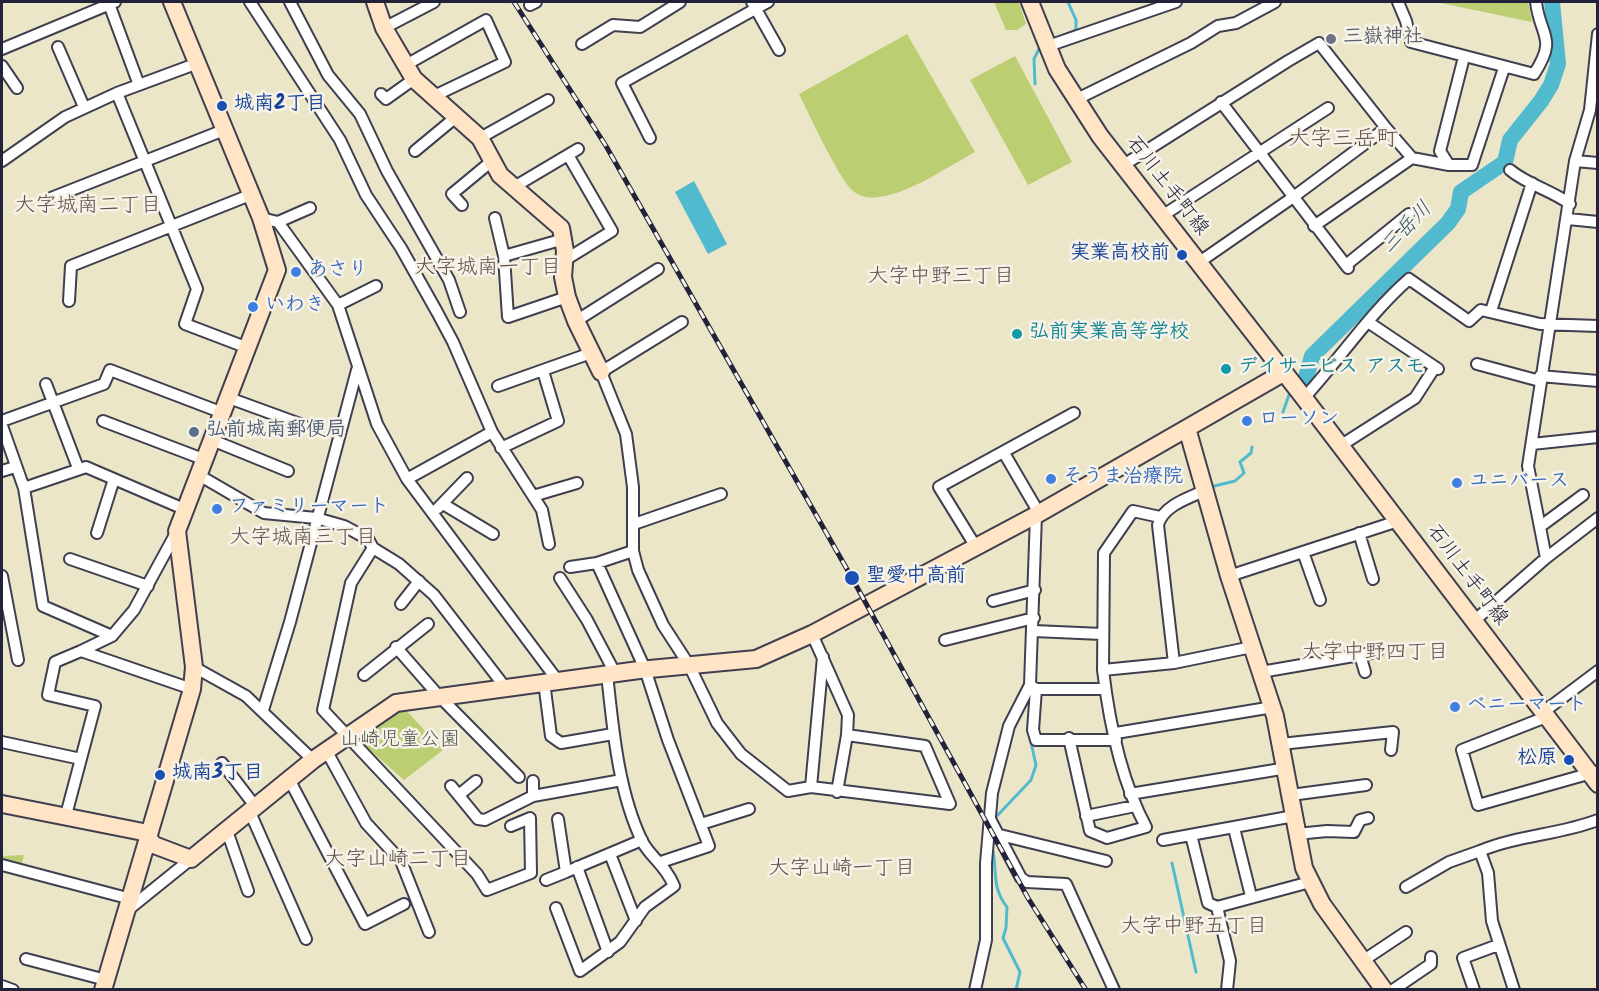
<!DOCTYPE html>
<meta charset="utf-8">
<style>
body{margin:0}
#map{position:relative;width:1599px;height:991px;overflow:hidden;background:#ece6c9;font-family:Kalam,sans-serif}
canvas{display:block}
.frame{position:absolute;inset:0;border:3px solid #22223b;pointer-events:none}
</style>
<div id="map">
<canvas width="1599" height="991"></canvas>
<div class="frame"></div>
</div>
<script>
const g = document.querySelector('canvas').getContext('2d');
g.lineJoin = 'round';
function fillPath(path, color) { g.fillStyle = color; g.fill(path, 'evenodd'); }
function trace(path, color, width, dash) { g.strokeStyle = color; g.lineWidth = width; g.lineCap = dash ? 'butt' : 'round'; g.setLineDash(dash || []); g.stroke(path); }
function label(font, color, halo, rows, align = 'center') {
  g.font = font + ' Kalam,"Klee One",sans-serif'; g.lineWidth = 5; g.setLineDash([]); g.textBaseline = 'middle'; g.strokeStyle = halo; g.fillStyle = color; for (const [text, x, y, turn = 0] of rows) {
    g.save(); g.translate(x, y); g.rotate((+turn || 0) * Math.PI / 180); g.textAlign = isNaN(turn) ? turn : align; if (halo) g.strokeText(text, 0, 0); g.fillText(text, 0, 0); g.restore();
  }
}
fillPath(new Path2D(`
 M994 2H1019L1026 24 1017 30H1006Z
 M1436 2H1528L1532 22Z
 M907 34 975 152C948 166 881 215 853 191 839 179 809 114 799 94Z
 M1015 56 1072 162 1028 185 970 80Z
 M403 707 443 750 404 780 355 737Z
 M24 855 21 866 2 860V856Z`), '#bbce72');
fillPath(new Path2D(`
 M694 181 727 244 708 254 675 192Z`), '#52bacf');
trace(new Path2D(`
 M1062 36 1076 30V20L1068 2
 M1035 84 1034 59 1039 49
 M1283 412 1289 395 1293 393
 M1210 487 1235 481 1244 473 1240 462 1251 453 1252 447
 M996 817 1031 780 1036 765 1030 738
 M993 851C997 873 992 888 1007 907L1006 928 1003 938 1020 972 1016 990
 M1172 863 1196 972`), '#52bacf', 3);
trace(new Path2D(`
 M1304 385 1312 356 1448 223 1458 209 1461 192 1505 162 1510 140 1541 101 1551 85 1558 64 1552 2`), '#52bacf', 16);
const street = new Path2D(`
 M250 2 340 140 366 195 401 248 437 312 453 342 492 432 542 510 549 544
 M290 2 328 75 360 114 387 171 449 280 460 312
 M752 2 779 50
 M1398 2 1406 21 1411 42 1534 74C1558 37 1540 37 1536 2
 M109 4 139 85
 M530 5 536 2
 M384 28 434 2
 M582 44 613 25 640 27 680 2
 M1048 46 1176 2
 M58 47 84 107
 M2 49 115 2
 M198 63 117 93 197 289 185 324 248 348
 M2 66 17 88
 M404 66 486 20 505 62 432 97
 M381 94 386 99 414 79
 M1075 100 1191 43 1218 26 1236 23 1275 2
 M1221 102 1348 268
 M1386 128 1412 158 1449 165H1472L1504 68
 M480 138 548 100
 M650 138 622 83 768 2
 M415 151 456 117
 M2 161 65 117 117 93
 M1575 161 1598 163
 M1449 165 1440 151 1464 57
 M1122 166 1288 61 1319 43 1386 128 1292 198 1198 263
 M1510 170C1528 185 1551 190 1570 204
 M514 187 578 149
 M51 198 224 130
 M462 205 452 194 493 160
 M1162 216 1328 108
 M261 218 278 222 338 305 377 424 407 479 558 681
 M495 218 504 256 508 317 567 297
 M1568 219 1598 222
 M278 222 310 208
 M1314 226 1412 158
 M504 256 564 239
 M565 260 612 231 568 155
 M1346 265 1409 214
 M69 301 71 266 250 195
 M338 305 376 286
 M1491 311 1532 183
 M576 321 658 269
 M682 322 601 372 626 434 633 487V551L638 570 663 625 689 665 717 723 741 754 788 791 811 787
 M1368 322 1438 369
 M1477 364 1540 381
 M1540 376 1598 381
 M46 384 78 468
 M498 386 591 353
 M229 398 303 425
 M1304 398C1340 359 1369 314 1409 279L1469 321 1481 310 1540 324 1598 326
 M2 421 104 384 110 370 223 413
 M103 421 203 459
 M2 426 24 488 43 606 112 636 134 610 176 533
 M212 440 288 471
 M1532 444 1598 437
 M1340 446 1415 398 1435 367
 M501 448 558 421 543 371
 M1004 453 1039 513
 M2 471 15 467
 M197 474 264 513 316 518 344 526 368 539 373 548 399 564 434 595 505 687
 M407 479 492 432
 M24 488 86 467 184 509
 M533 496 577 483
 M443 504 493 534
 M438 508 467 478
 M1160 517 1133 511 1104 553 1103 670 1174 663 1252 647
 M634 524 721 494
 M1541 526 1583 495
 M97 533 114 479
 M1359 533 1373 579
 M976 547 939 487 1074 413
 M373 548 351 583 323 710 477 874 487 890 531 873 530 818 511 826
 M633 551 597 563 645 669 668 740 709 846 661 862
 M1303 552 1320 600
 M1546 558 1598 518
 M70 559 148 586
 M570 567 597 563
 M2 576 18 660
 M1229 576 1398 521
 M560 578 587 620 615 673
 M993 601 1035 590
 M401 604 419 581
 M1474 621 1546 558 1528 466 1575 161 1590 110 1598 34
 M1034 631 1102 634
 M812 634 848 715 847 735 837 792
 M945 640 1034 618
 M396 647 438 695 519 777
 M81 651 112 636
 M1360 655 1365 672
 M823 657 811 787 950 804 925 746 847 735
 M1174 663 1158 525C1163 506 1188 498 1204 491
 M194 667 246 696 313 760
 M1261 672 1377 652
 M364 675 428 624
 M544 682 551 736 561 743 613 734
 M1030 685 1036 689 1033 730 1036 740H1116
 M1036 689H1105
 M263 710 290 622 357 370
 M1542 713 1598 671
 M1546 717 1462 750 1478 805 1595 772
 M1116 733 1273 707
 M1069 738 1090 831 1107 838 1146 827C1122 782 1109 721 1103 670
 M2 742 81 759
 M1281 744 1393 732 1391 750
 M326 750 366 823 401 861 429 932
 M222 763 255 806
 M289 779 365 924 404 904
 M451 786 478 819 485 820 533 796 622 780
 M460 794 476 781
 M1130 794 1287 768
 M1291 795 1366 785
 M533 796V781
 M249 810 306 939
 M66 815 95 706 48 695 55 662 81 651 192 689
 M1086 816 1135 806
 M558 819 566 872 642 840
 M990 819 1021 878 1027 882 1066 884 1114 990
 M701 824 749 809
 M226 828 248 891
 M1234 828 1251 896
 M1297 834 1327 831 1354 832 1360 820 1368 818
 M1000 835 1106 861
 M1191 835 1208 903 1217 907
 M1163 840 1294 816
 M610 854 636 921
 M2 865 131 899
 M577 867 608 952
 M546 880 566 872
 M1406 887 1449 862 1480 851
 M556 908 580 971 620 942 645 907 674 886C665 864 650 857 642 841 618 791 613 729 607 674
 M129 909 191 859
 M26 959 106 980
 M1364 960 1406 932
 M2 986 13 990
 M975 990 986 940V863L992 793 1009 726 1030 685 1036 515
 M1227 990 1230 961 1217 907 1310 882
 M1393 990 1431 964V957
 M1474 990 1463 958 1498 945
 M1514 990 1492 921 1488 873 1480 851C1518 835 1559 835 1598 820`);
const secondary = new Path2D(`
 M375 2 384 28 414 79 480 138 500 175 561 228 565 251 563 277 567 297 576 321 601 372
 M1030 2 1057 69 1100 136 1301 394 1598 784
 M1187 428 1229 576 1275 716 1304 868 1322 904 1384 990
 M2 804 143 832 154 845 191 859 313 760 396 703 639 670 756 659 812 634 1036 515 1283 373
 M103 990 192 689 194 667 177 531 277 270 261 218 172 2`);
trace(street, '#403f50', 14);
trace(secondary, '#403f50', 20);
trace(street, '#fff', 10);
trace(secondary, '#ffe4c6', 16);
const rail = new Path2D(`
 M514 2 606 146 852 578 1028 898 1086 990`);
trace(rail, '#22223b', 5);
trace(rail, '#f7f3e8', 3, [9]);
for (const [x, y, r, color] of [
 [1331,39,6,"#6b7280"],
 [222,106,6,"#1a4fb4"],
 [1182,255,6,"#1a4fb4"],
 [296,272,6,"#3f7fe0"],
 [253,307,6,"#3f7fe0"],
 [1017,334,6,"#0f9aa8"],
 [1226,369,6,"#0f9aa8"],
 [1247,421,6,"#3f7fe0"],
 [194,432,6,"#5c6f8a"],
 [1051,479,6,"#3f7fe0"],
 [1457,483,6,"#3f7fe0"],
 [217,509,6,"#3f7fe0"],
 [852,578,8,"#1a4fb4"],
 [1455,707,6,"#3f7fe0"],
 [1569,760,6,"#1a4fb4"],
 [160,775,6,"#1a4fb4"]
]) { const dot = new Path2D(); dot.arc(x, y, r, 0, 2 * Math.PI); g.fillStyle = color; g.fill(dot); trace(dot, '#f7f3e8', 2); }
label('bold 20px', '#5b616d', '#f7f3e8', [
 ["三嶽神社",1343,39]
], 'left');
label('bold 20px', '#164399', '#f7f3e8', [
 ["城南2丁目",234,106],
 ["実業高校前",1170,255,"right"],
 ["聖愛中高前",866,578],
 ["松原",1557,760,"right"],
 ["城南3丁目",172,775]
], 'left');
label('20px', '#22223b', '#f7f3e8', [
 ["石川土手町線",1166,187,52],
 ["石川土手町線",1466,576,53]
]);
label('bold 20px', '#366cbe', '#f7f3e8', [
 ["あさり",308,272],
 ["いわき",265,307],
 ["ローソン",1259,421],
 ["そうま治療院",1063,479],
 ["ユニバース",1469,483],
 ["ファミリーマート",229,509],
 ["ベニーマート",1467,707]
], 'left');
label('bold 20px', '#0d838f', '#f7f3e8', [
 ["弘前実業高等学校",1029,334],
 ["デイサービス アスモ",1238,369]
], 'left');
label('bold 20px', '#4e5e75', '#f7f3e8', [
 ["弘前城南郵便局",206,432]
], 'left');
label('20px', '#50564c', '#f7f3e8', [
 ["山崎児童公園",400,742]
]);
label('21px', '#604f4a', '#f7f3e8', [
 ["大字城南二丁目",88,207],
 ["大字城南一丁目",488,269],
 ["大字中野三丁目",941,278],
 ["大字城南三丁目",303,539],
 ["大字中野四丁目",1375,654],
 ["大字山崎二丁目",398,861],
 ["大字山崎一丁目",842,870],
 ["大字中野五丁目",1194,928]
]);
label('italic 21px', '#33576f', '#f7f3e8', [
 ["三岳川",1408,229,-46]
]);
label('22px', '#604f4a', '#f7f3e8', [
 ["大字三岳町",1343,141]
]);
</script>
